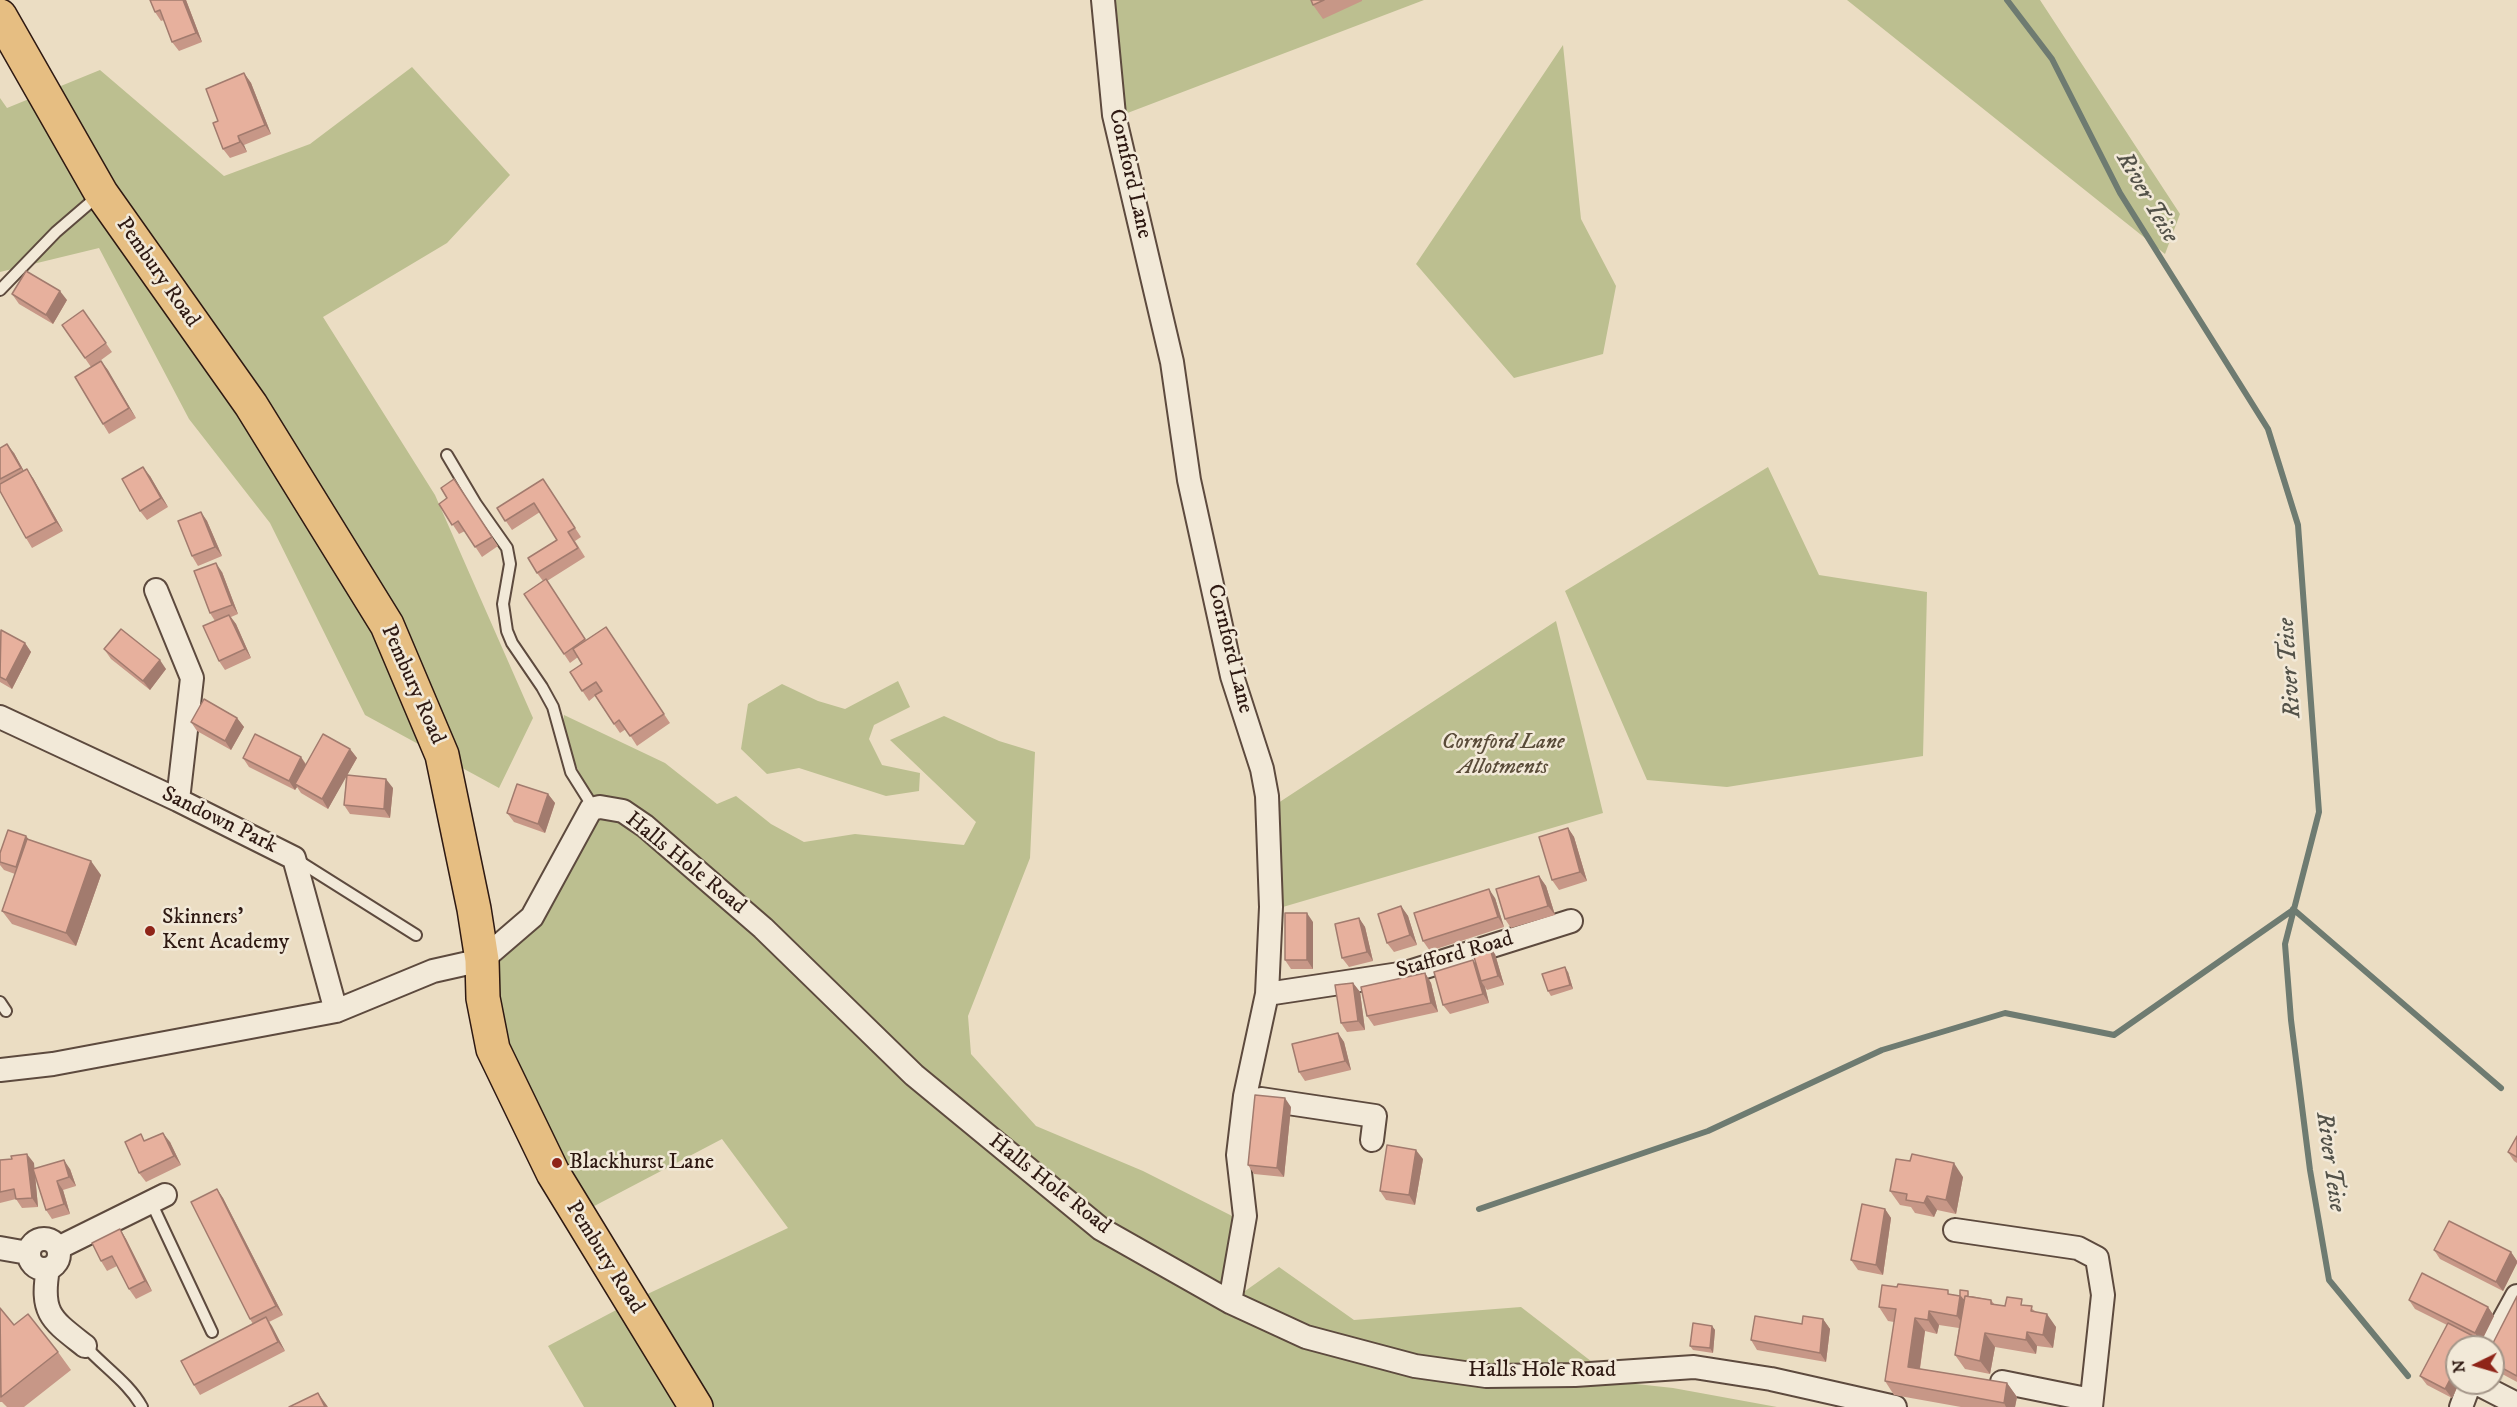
<!DOCTYPE html>
<style>
body{margin:0}
#map{position:relative;width:2517px;height:1407px;overflow:hidden;background:#ebddc3;font-family:"IM FELL DW Pica",serif}
canvas{display:block}
.north{position:absolute;left:2445px;top:1335px;width:60px;height:60px;box-sizing:border-box;background:#f2e9d8;border:2px solid #a49689;border-radius:50%;rotate:265deg;font-size:16px;font-weight:700;line-height:24px;text-align:center;color:#2e1912}
.north::after{content:'';display:block;margin:auto;width:21px;height:27px;background:#8f2418;clip-path:polygon(50% 0,100% 100%,50% 72%,0 100%)}
</style>
<div id="map">
<canvas width="2517" height="1407"></canvas>
<div class="north">N</div>
</div>
<script>
const g = document.querySelector('canvas').getContext('2d');
g.lineJoin = 'round';
function fillPath(path, color) { g.fillStyle = color; g.fill(path, 'evenodd'); }
function trace(path, color, width, dash) { g.strokeStyle = color; g.lineWidth = width; g.lineCap = dash ? 'butt' : 'round'; g.setLineDash(dash || []); g.stroke(path); }
function label(font, color, halo, rows, align = 'center') {
  g.font = font + ' "IM FELL DW Pica",serif'; g.lineWidth = 5; g.setLineDash([]); g.textBaseline = 'middle'; g.strokeStyle = halo; g.fillStyle = color; for (const [text, x, y, turn = 0] of rows) {
    g.save(); g.translate(x, y); g.rotate((+turn || 0) * Math.PI / 180); g.textAlign = isNaN(turn) ? turn : align; if (halo) g.strokeText(text, 0, 0); g.fillText(text, 0, 0); g.restore();
  }
}
fillPath(new Path2D(`
 M1104 0H1424L1117 117Z
 M1847 0H2040L2180 214 2165 254Z
 M1563 45 1581 219 1616 286 1603 354 1514 378 1416 264Z
 M412 67 510 175 447 243 323 317 435 495 533 718 499 788 365 715 270 523 189 419 99 248 0 272V98L7 108 100 70 224 176 310 144Z
 M1768 467 1819 575 1927 592 1923 756 1727 787 1647 780 1565 591Z
 M1556 621 1603 813 1276 909 1272 807Z
 M898 681 910 707 874 725 869 739 882 765 920 773 919 791 886 796 799 768 767 774 741 749 748 704 782 684 818 701 845 709Z
 M564 715 665 763 717 804 736 796 771 824 804 842 855 834 964 845 976 822 890 740 944 716 999 741 1035 752 1030 858 968 1016 971 1054 1036 1126 1143 1171 1244 1222 1231 1301 1279 1267 1354 1320 1521 1307 1618 1382 1673 1388 1777 1407H584L548 1346 639 1298 788 1228 722 1139 581 1213 518 1090 488 977 597 808 562 737Z`), '#bcbf90');
trace(new Path2D(`
 M2007 0 2052 59 2120 193 2268 429 2298 525 2319 812 2285 944 2291 1020 2310 1170 2329 1280 2408 1376
 M2293 909 2501 1088
 M1479 1209 1708 1131 1882 1050 2005 1013 2114 1035 2293 910`), '#6e7b71', 6);
const service = new Path2D(`
 M0 290 56 232 99 195
 M447 455 476 504 507 548 510 564 503 604 507 631 512 643 542 687 553 707 571 772 588 799 591 809
 M297 860 416 935
 M0 1002 6 1011
 M151 1202 212 1332
 M85 1346C104 1367 129 1383 142 1407`);
const minor = new Path2D(`
 M1103 0 1114 115 1172 362 1189 480 1232 676 1262 769 1267 796 1271 907 1267 994 1245 1096 1238 1155 1245 1216 1230 1302
 M156 590 192 678 178 800
 M0 717 178 800 294 858 336 1011
 M1267 994 1406 973 1571 921
 M0 1070 53 1064 336 1011 433 971 482 960 532 917 591 809 600 807 623 811 645 826 763 928 914 1075 1101 1229 1230 1302 1306 1337 1415 1366 1486 1376 1575 1375 1694 1367 1771 1379 1895 1407
 M1261 1099 1375 1116 1372 1140
 M1955 1230 2078 1248 2097 1258 2103 1295 2091 1407
 M29 1254a15 15 0 1 1 30 0a15 15 0 1 1-30 0Z
 M0 1248 28 1253
 M58 1248 165 1195
 M48 1269C40 1314 52 1320 85 1346
 M2489 1347 2517 1296
 M2002 1382 2091 1400
 M2476 1383 2517 1404
 M2461 1407 2470 1383`);
const primary = new Path2D(`
 M0 16 101 193 251 405 387 625 442 755 474 909 482 960 483 998 493 1049 553 1173 696 1407`);
trace(service, '#5d4a3e', 14);
trace(minor, '#5d4a3e', 26);
trace(primary, '#2e1912', 36);
trace(service, '#f2e9d8', 10);
trace(minor, '#f2e9d8', 22);
trace(primary, '#e6be82', 33);
fillPath(new Path2D(`
 M186 0 202 42 179 51 172 42 164 20 161 21 155 12Z
 M1311 0H1362V1L1323 19 1313 5Z
 M244 73 251 83 271 134 244 145 247 152 230 158 223 149 218 121Z
 M12 294 67 300 53 324 19 304Z
 M83 310 112 352 93 366 101 361 136 418 109 434 103 424 91 367 62 325Z
 M0 448 14 453 24 471 33 478 63 531 32 548 26 538 0 491Z
 M150 476 168 507 147 520 140 511Z
 M454 479 498 546 482 557 465 531 459 534 439 504 447 498Z
 M543 479 581 537 575 541 585 557 547 581 586 640 606 627 670 723 637 746 626 729 620 733 595 696 589 701 570 672 582 664 578 657 570 663 524 594 543 581 537 573 557 540 540 512 512 530 497 508Z
 M201 512 207 521 222 556 198 566 192 556Z
 M222 572 238 614 231 617 236 624 251 658 225 670 219 661 215 621 210 613Z
 M0 631 25 643 31 652 12 689 0 682Z
 M104 649 166 669 150 690 111 659Z
 M237 718 244 727 231 750 197 731 191 722Z
 M350 749 357 758 347 775 393 788 390 818 350 814 344 805 346 776 328 809 301 793 297 787 295 790 249 767 243 758 301 757 306 764Z
 M548 794 555 803 545 833 514 822 507 813Z
 M1568 828 1574 837 1587 881 1559 890 1552 880Z
 M26 836 29 840 101 875 76 946 12 924 2 911 15 874 4 870 0 865V853Z
 M1539 876 1546 886 1555 915 1511 928 1505 919Z
 M1495 898 1504 927 1430 951 1423 941Z
 M1401 906 1408 916 1417 945 1394 952 1387 943Z
 M1359 918 1365 927 1373 961 1349 967 1342 958Z
 M1313 922V969H1291L1285 960Z
 M1495 954 1504 985 1487 990 1485 987 1489 1003 1450 1014 1443 1005Z
 M1568 972 1573 989 1551 996 1548 991Z
 M1425 973 1431 983 1438 1012 1374 1026 1367 1016Z
 M1353 983 1360 992 1365 1030 1347 1032 1341 1023Z
 M1338 1033 1344 1042 1351 1070 1305 1081 1299 1072Z
 M1291 1107 1284 1177 1254 1174 1248 1165Z
 M2517 1136V1163L2514 1161 2508 1152Z
 M146 1141 170 1142 181 1165 146 1182 139 1173Z
 M1423 1159 1415 1205 1386 1200 1380 1191Z
 M0 1160 34 1163V1169H70L76 1186 63 1190 70 1214 52 1219 46 1210 35 1175 38 1207 22 1208 16 1199 0 1203Z
 M1963 1177 1956 1214 1937 1210 1934 1217 1915 1213 1911 1207 1900 1205 1890 1191Z
 M217 1189 223 1198 283 1315 269 1322 285 1351 200 1395 194 1385 253 1324 250 1319Z
 M1885 1209 1891 1218 1883 1275 1858 1270 1851 1260Z
 M120 1229 126 1239 152 1291 136 1299 129 1289 117 1266 107 1271 101 1261Z
 M2434 1250 2511 1252 2517 1261V1263L2503 1291 2440 1259Z
 M1950 1294 1960 1296H1972L1991 1300 1995 1305 2005 1306 2027 1305 2056 1327 2053 1348 2037 1346 2036 1354 1995 1347 1990 1374 1965 1369 1955 1355 1959 1328 1939 1325 1937 1334 1925 1331 1920 1369 2007 1383 2017 1397 2015 1407H1961L1894 1395 1885 1381 1894 1322 1888 1321 1879 1307Z
 M2517 1296V1382L2493 1369V1347Z
 M2409 1300 2488 1307 2494 1316 2481 1342 2475 1339 2479 1345 2452 1398 2427 1385 2420 1376 2447 1325 2415 1309Z
 M0 1308 14 1325 58 1352 71 1370 24 1407H7L2 1402H0Z
 M1823 1319 1830 1329 1826 1362 1757 1350 1751 1340 1802 1324Z
 M1712 1326 1715 1330 1713 1353 1693 1350 1690 1346Z`), '#c79787');
fillPath(new Path2D(`
 M183 0H186L202 42 196 33Z
 M244 73 251 83 271 134 265 125Z
 M238 136 244 145 247 152 240 142Z
 M60 291 67 300 53 324 46 315Z
 M101 361 108 370 136 418 129 408Z
 M7 444 14 453 27 477 21 468Z
 M143 467 150 476 168 507 161 498Z
 M27 469 33 478 63 531 56 522Z
 M201 512 207 521 222 556 215 547Z
 M216 563 222 572 238 614 232 605Z
 M229 615 236 624 251 658 245 649Z
 M25 643 31 652 12 689 6 680Z
 M160 660 166 669 150 690 143 681Z
 M237 718 244 727 231 750 225 741Z
 M350 749 357 758 328 809 322 799Z
 M301 757 307 767 295 784 297 787 295 790 289 781Z
 M386 779 393 788 390 818 384 809Z
 M548 794 555 803 545 833 538 824Z
 M1568 828 1574 837 1587 881 1580 872Z
 M26 836 33 845 22 876 16 867Z
 M91 861 101 875 76 946 66 933Z
 M1539 876 1546 886 1555 915 1548 906Z
 M1489 889 1495 898 1504 927 1498 917Z
 M1401 906 1408 916 1417 945 1410 935Z
 M1307 913 1313 922V969L1307 960Z
 M1359 918 1365 927 1373 961 1367 952Z
 M1489 945 1495 954 1504 985 1498 976Z
 M1473 960 1480 970 1481 981 1485 987 1489 1003 1483 994Z
 M1565 967 1568 972 1573 989 1570 985Z
 M1425 973 1431 983 1438 1012 1431 1003Z
 M1353 983 1360 992 1365 1030 1358 1021Z
 M1338 1033 1344 1042 1351 1070 1345 1061Z
 M1285 1098 1291 1107 1284 1177 1277 1168Z
 M163 1133 170 1142 181 1165 174 1156Z
 M1416 1150 1423 1159 1415 1205 1409 1195Z
 M27 1154 34 1163 38 1207 32 1198Z
 M64 1160 70 1169 76 1186 69 1177Z
 M1954 1163 1963 1177 1956 1214 1946 1200Z
 M57 1181 63 1190 70 1214 64 1204Z
 M217 1189 223 1198 283 1315 276 1306Z
 M1927 1196 1937 1210 1934 1217 1924 1203Z
 M1885 1209 1891 1218 1883 1275 1876 1265Z
 M120 1229 126 1239 152 1291 145 1281Z
 M2511 1252 2517 1261V1263L2503 1291 2496 1282Z
 M1960 1296 1969 1310 1966 1329 1957 1316Z
 M2488 1307 2494 1316 2481 1342 2475 1333Z
 M1929 1311 1939 1325 1937 1334 1928 1320Z
 M2047 1314 2056 1327 2053 1348 2043 1335Z
 M266 1317 272 1326 285 1351 278 1342Z
 M1915 1318 1925 1331 1918 1381 1908 1367Z
 M1823 1319 1830 1329 1826 1362 1820 1353Z
 M1712 1326 1715 1330 1713 1353 1710 1348Z
 M2027 1332 2037 1346 2036 1354 2026 1340Z
 M1985 1333 1995 1347 1990 1374 1980 1361Z
 M2473 1336 2479 1345 2478 1347H2467Z
 M2457 1366V1383H2459L2452 1398 2445 1389Z
 M2007 1383 2017 1397 2015 1407H2006L2004 1403Z
 M318 1393 328 1407H325Z`), '#a27b6e');
const building = new Path2D(`
 M150 0H183L196 33 172 42 160 10 155 12Z
 M1311 0H1324L1313 5Z
 M244 73 265 125 238 136 240 142 223 149 213 123 218 121 206 89Z
 M26 271 60 291 46 315 12 294Z
 M83 310 106 343 85 358 62 325Z
 M101 361 129 408 103 424 75 377Z
 M7 444 21 468 0 479V448Z
 M143 467 161 498 140 511 122 479Z
 M27 469 56 522 26 538 0 491V484Z
 M454 479 492 537 475 547 458 521 452 525 439 504 447 498 441 488Z
 M543 479 575 528 568 532 578 548 537 573 528 558 557 540 534 503 505 521 497 508Z
 M201 512 215 547 192 556 178 521Z
 M216 563 232 605 210 613 194 571Z
 M546 579 585 639 564 654 524 594Z
 M229 615 245 649 219 661 203 626Z
 M606 627 664 714 630 736 619 720 614 724 595 695 602 691 596 682 582 691 570 672 582 664 573 649Z
 M121 629 160 660 143 681 104 649Z
 M1 630 25 643 6 680 0 677Z
 M204 699 237 718 225 741 191 722Z
 M255 734 301 757 289 781 243 758Z
 M323 734 350 749 322 799 295 784Z
 M347 775 386 779 384 809 344 805Z
 M517 784 548 794 538 824 507 813Z
 M1568 828 1580 872 1552 880 1539 837Z
 M8 830 26 836 16 867 0 862V853Z
 M27 839 91 861 66 933 2 911Z
 M1539 876 1548 906 1505 919 1496 889Z
 M1489 889 1498 917 1423 941 1414 913Z
 M1401 906 1410 935 1387 943 1378 914Z
 M1285 913H1307V960H1285Z
 M1359 918 1367 952 1342 958 1335 924Z
 M1489 945 1498 976 1481 981 1472 950Z
 M1473 960 1483 994 1443 1005 1434 972Z
 M1565 967 1570 985 1548 991 1542 974Z
 M1425 973 1431 1003 1367 1016 1361 987Z
 M1353 983 1358 1021 1341 1023 1335 985Z
 M1338 1033 1345 1061 1299 1072 1292 1044Z
 M1255 1095 1285 1098 1277 1168 1248 1165Z
 M163 1133 174 1156 139 1173 125 1142 141 1134 144 1141Z
 M2517 1136V1157L2508 1152Z
 M1387 1145 1416 1150 1409 1195 1380 1191Z
 M27 1154 32 1198 16 1199 14 1189 0 1192V1160L12 1159 11 1156Z
 M1912 1154 1954 1163 1946 1200 1927 1196 1924 1203 1906 1200 1907 1194 1890 1191 1896 1159 1910 1161Z
 M64 1160 69 1177 57 1181 64 1204 46 1210 33 1169Z
 M217 1189 276 1306 250 1319 191 1202Z
 M1862 1204 1885 1209 1876 1265 1851 1260Z
 M2449 1221 2511 1252 2496 1282 2434 1250Z
 M120 1229 145 1281 129 1289 112 1256 101 1261 92 1243Z
 M2422 1273 2488 1307 2475 1333 2409 1300Z
 M1898 1284 1948 1290V1294L1960 1296 1957 1316 1929 1311 1928 1320 1915 1318 1908 1367 2007 1383 2004 1403 1885 1381 1896 1309 1879 1307 1882 1285 1897 1287Z
 M1960 1290 1968 1291V1296H1965L1964 1301 1960 1296Z
 M1965 1296 1991 1300V1304L2005 1306 2007 1297 2022 1299 2021 1305 2032 1306 2031 1311 2047 1314 2043 1335 2027 1332 2026 1340 1985 1333 1980 1361 1955 1355Z
 M2517 1296V1376L2493 1363V1347H2491Z
 M0 1308 14 1325 28 1314 58 1352 1 1397Z
 M1755 1316 1802 1324 1803 1316 1823 1319 1820 1353 1751 1340Z
 M266 1317 278 1342 194 1385 181 1361Z
 M1693 1323 1712 1326 1710 1348 1690 1346Z
 M2448 1323 2473 1336 2467 1347H2457V1366L2445 1389 2420 1376Z
 M318 1393 325 1407H289Z`);
fillPath(building, '#e7b09d');
trace(building, '#a27b6e', 1.5);
for (const [x, y, r, color] of [
 [150,931,6,"#8f2418"],
 [557,1163,6,"#8f2418"]
]) { const dot = new Path2D(); dot.arc(x, y, r, 0, 2 * Math.PI); g.fillStyle = color; g.fill(dot); trace(dot, '#f2e9d8', 2); }
label('22px', '#2e1912', '#f2e9d8', [
 ["Cornford Lane",1129,174,77],
 ["Pembury Road",157,273,55],
 ["Cornford Lane",1229,649,76],
 ["Pembury Road",412,685,66],
 ["Sandown Park",219,821,26],
 ["Halls Hole Road",685,864,39],
 ["Stafford Road",1455,956,-16],
 ["Halls Hole Road",1049,1185,38],
 ["Pembury Road",604,1258,58],
 ["Halls Hole Road",1542,1371]
]);
label('italic 22px', '#594b38', '#f2e9d8', [
 ["Cornford Lane",1503,743],
 ["Allotments",1503,768]
]);
label('22px', '#2e1912', '#f2e9d8', [
 ["Skinners'",162,918],
 ["Kent Academy",162,943],
 ["Blackhurst Lane",569,1163]
], 'left');
label('italic 24px', '#535249', '#f2e9d8', [
 ["River Teise",2146,198,60],
 ["River Teise",2291,668,-94],
 ["River Teise",2329,1162,82]
]);
</script>
